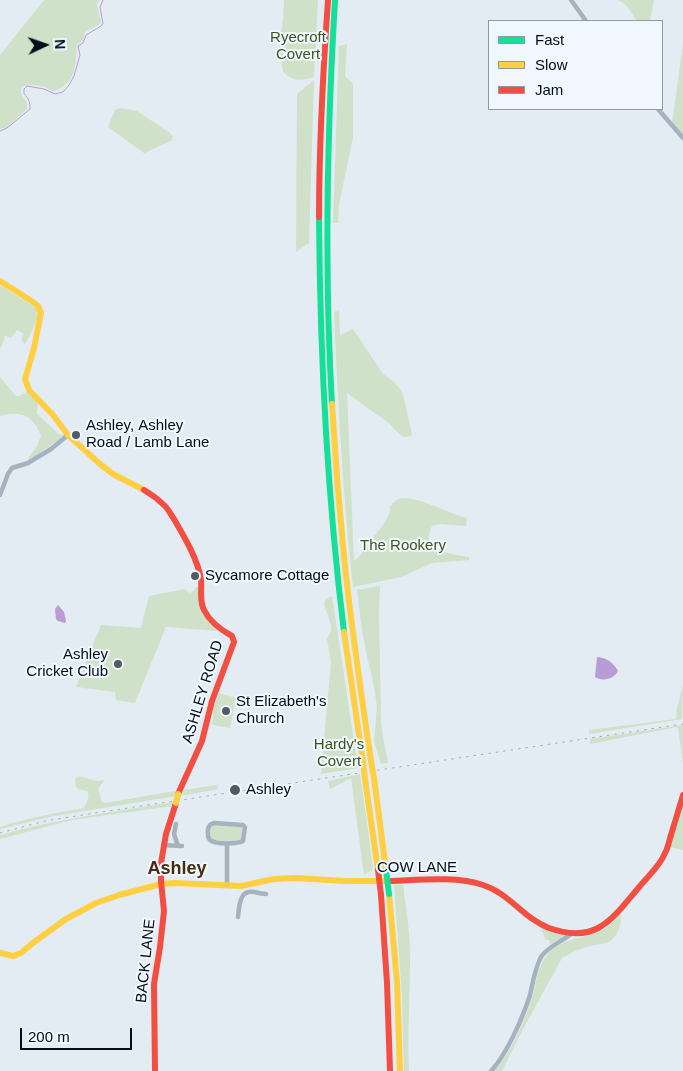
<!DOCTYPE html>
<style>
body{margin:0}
#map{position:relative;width:683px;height:1071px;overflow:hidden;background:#e3ebf3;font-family:Arial,sans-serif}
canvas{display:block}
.legend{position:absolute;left:488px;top:20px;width:175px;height:90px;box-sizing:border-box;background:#f0f7ff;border:1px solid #919aa3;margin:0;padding:6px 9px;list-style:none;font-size:15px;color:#030e19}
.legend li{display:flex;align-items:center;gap:10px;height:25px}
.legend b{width:25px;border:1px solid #919aa3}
.north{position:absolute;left:20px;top:20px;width:50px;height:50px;-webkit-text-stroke:4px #f0f7ff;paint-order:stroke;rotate:87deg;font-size:14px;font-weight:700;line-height:20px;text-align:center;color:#030e19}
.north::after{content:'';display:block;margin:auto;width:18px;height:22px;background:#030e19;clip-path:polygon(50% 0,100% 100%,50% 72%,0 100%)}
.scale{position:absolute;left:20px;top:1028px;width:112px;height:22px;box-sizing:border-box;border:2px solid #030e19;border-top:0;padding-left:6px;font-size:15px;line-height:18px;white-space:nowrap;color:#030e19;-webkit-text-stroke:4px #f0f7ff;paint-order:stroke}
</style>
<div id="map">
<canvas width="683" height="1071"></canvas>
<ul class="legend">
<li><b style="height:6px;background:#16e098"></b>Fast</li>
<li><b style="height:6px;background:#ffcf43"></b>Slow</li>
<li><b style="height:6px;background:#f24e42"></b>Jam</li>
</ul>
<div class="north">N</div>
<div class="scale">200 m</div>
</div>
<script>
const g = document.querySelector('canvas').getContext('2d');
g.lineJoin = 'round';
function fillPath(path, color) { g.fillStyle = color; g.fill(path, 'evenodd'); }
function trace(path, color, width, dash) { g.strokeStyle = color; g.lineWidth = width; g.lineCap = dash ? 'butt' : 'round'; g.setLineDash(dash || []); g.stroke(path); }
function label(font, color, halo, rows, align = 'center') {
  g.font = font + ' Arial,sans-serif'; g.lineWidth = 4; g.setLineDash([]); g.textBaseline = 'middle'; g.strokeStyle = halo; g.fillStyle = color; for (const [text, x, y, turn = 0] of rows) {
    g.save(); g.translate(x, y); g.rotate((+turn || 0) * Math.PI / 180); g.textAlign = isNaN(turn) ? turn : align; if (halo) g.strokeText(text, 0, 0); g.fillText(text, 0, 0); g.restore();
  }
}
fillPath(new Path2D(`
 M44 0H99L97 5 101 22 100 24 85 32 83 41 77 45C75 61 78 74 64 86 61 88 56 91 53 91 51 91 47 88 45 87 38 85 28 84 22 87 18 98 29 98 27 109L7 127 0 129V55Z
 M284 0H318L314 77C300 81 295 82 283 72L279 47 283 19Z
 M618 0H654L650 21H637L626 5Z
 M683 43V136L672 124Z
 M347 44 345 76 353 84V138L339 204 338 223H333L339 46Z
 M314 80 309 243 296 252 297 94Z
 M120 108 137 111 170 133 173 136 172 140 147 152 144 153 108 127 115 110Z
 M0 285 36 308 38 314V318L26 343 24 344 21 339 24 334 17 330 11 338 4 335 5 338 0 349Z
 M339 310 340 335 353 329 383 374 393 381 401 390 404 398 412 435 411 436 405 437 400 435 390 424 347 393 354 561C364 554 365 547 372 539 379 530 391 518 390 506 392 504 396 500 399 499 413 493 451 515 467 518L466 526 440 524 432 526C429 532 427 539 431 545 436 552 461 556 469 557V560L432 563 401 577 353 587C343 496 338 404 334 312Z
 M0 377 16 396H19L27 392 38 402 37 414 59 434 65 435 30 460 28 458 37 446 41 436C34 415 20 410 0 416Z
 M200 586V601L217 630V631L166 627 135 703 116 700 115 692 76 687 101 625 141 628 149 596 185 589 189 593 194 591 195 588Z
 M380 586 379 614 381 720C382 735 386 749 388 763L381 764 374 741 377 706 373 681 368 661 362 630 357 590Z
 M332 596 358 768 321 774 331 662 327 639 331 631V625L324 604C325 598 328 598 332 596Z
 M683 685 682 719 589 734V730L676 719 677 708Z
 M219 693 236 698 230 728 212 725 214 707Z
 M683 725V764L678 728 677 727 590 744V739Z
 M360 774 367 822 373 869 364 875 351 778 330 789 328 781Z
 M79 776 96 781 104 780 98 789 102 802 106 803 174 791 177 794 176 796 54 816 0 829V827C27 818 56 813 84 808 86 803 91 796 87 791L78 789 76 787 75 781 76 778Z
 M217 785 218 789 181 796 184 790Z
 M175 802 173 806 72 820 0 839V835C58 819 116 811 175 802Z
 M683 804V850L670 847Z
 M211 824 243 825 241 843 211 840 209 825Z
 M394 885H403C406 910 411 937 410 962 410 999 407 1035 409 1071H404L402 997Z
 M620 914C623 924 617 939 606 943 603 944 598 944 595 945 584 947 571 952 562 958L522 1031 502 1071H494C508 1058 526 1019 531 1000 536 985 537 966 548 954 561 939 579 939 596 933 606 929 614 922 620 914Z
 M540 927 564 935 563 937 549 945 550 942 549 940H546Z`), '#d0e1ca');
fillPath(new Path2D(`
 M58 605 64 612 66 621 65 623 58 621 56 619 55 609Z
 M597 657C607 658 613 662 618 671 614 679 603 682 595 677Z`), '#b89dd4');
trace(new Path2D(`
 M0 131 7 128 30 109C30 102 29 99 24 94V89L27 86 44 89 55 94 63 92 69 85 74 76 80 55 78 46 83 43 86 35 101 26 103 24 100 7 103 0`), '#b89dd4', 1);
trace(new Path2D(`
 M571 0 586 21
 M658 109 683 138
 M0 495 8 474 12 468 28 463 51 449 68 435
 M214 823 243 825 245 827 243 841C237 844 216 845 210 840 207 837 207 828 210 825 211 824 212 824 214 823Z
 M176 824 174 834 178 846
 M163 845 182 846
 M227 886V844
 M238 917C239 910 239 893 249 892 254 891 261 894 266 894
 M491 1071C507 1054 523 1017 530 995 533 982 535 968 541 957 548 946 562 942 572 933`), '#a5b3c1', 4.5);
trace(new Path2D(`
 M319 217C320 356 327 494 344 632
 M332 404C324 270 327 135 335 0`), '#16e098', 6);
trace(new Path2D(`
 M0 281 33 302 38 306 41 313 34 348 25 379 29 390 53 415 68 435 100 464 113 474 144 490
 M332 404C335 455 339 506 344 557 351 625 361 693 371 761
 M344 632 363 762
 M374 778 386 870
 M365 779 378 870
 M389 894 397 982 400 1071
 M0 953 13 956 21 953 34 942 66 919 96 903 119 895 161 884 175 883 241 886 274 879 296 878 345 881H392`), '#ffcf43', 6);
trace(new Path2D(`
 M319 217C319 144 323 72 328 0
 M144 490C151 494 159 500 165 506 169 510 171 515 174 519 185 538 197 558 201 579 202 589 199 601 204 610 210 622 221 630 232 636L234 642 212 701 202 741 178 794
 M392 881C420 880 456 876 483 885 509 893 523 918 549 928 597 945 612 919 640 886 648 876 660 866 665 853 668 848 669 841 671 835 675 822 679 808 683 795
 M381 895 387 983 390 1071
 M155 1071 154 984 160 947 164 911 161 881V863L166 834 176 803`), '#f24e42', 6);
trace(new Path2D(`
 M0 833 45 821 95 813 683 724`), '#a3aeb8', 1, [2.5, 5]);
trace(new Path2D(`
 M386 870 389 894`), '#16e098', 6);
trace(new Path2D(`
 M371 761 374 778
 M363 762 365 779
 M176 803 178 794`), '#ffcf43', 6);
trace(new Path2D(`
 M378 870 381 895`), '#f24e42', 6);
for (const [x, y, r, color] of [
 [76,435,5,"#515b65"],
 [195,576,5,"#515b65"],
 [118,664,5,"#515b65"],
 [226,711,5,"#515b65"],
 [235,790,6,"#515b65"]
]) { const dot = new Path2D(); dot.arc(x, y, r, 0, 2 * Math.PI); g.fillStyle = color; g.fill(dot); trace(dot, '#f0f7ff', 2); }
label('15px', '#3c541a', '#f0f7ff', [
 ["Ryecroft",298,38],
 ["Covert",298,55],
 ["The Rookery",403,546],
 ["Hardy's",339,745],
 ["Covert",339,762]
]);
label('15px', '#030e19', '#f0f7ff', [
 ["Ashley, Ashley",86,426],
 ["Road / Lamb Lane",86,443],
 ["Sycamore Cottage",205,576],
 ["Ashley",108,655,"right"],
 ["Cricket Club",108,672,"right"],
 ["St Elizabeth's",236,702],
 ["Church",236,719],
 ["Ashley",246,790]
], 'left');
label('15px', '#030e19', '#f0f7ff', [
 ["ASHLEY ROAD",203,692,-73],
 ["COW LANE",417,868],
 ["BACK LANE",146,961,-84]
]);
label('bold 18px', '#472d0c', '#f0f7ff', [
 ["Ashley",177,869]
]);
</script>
